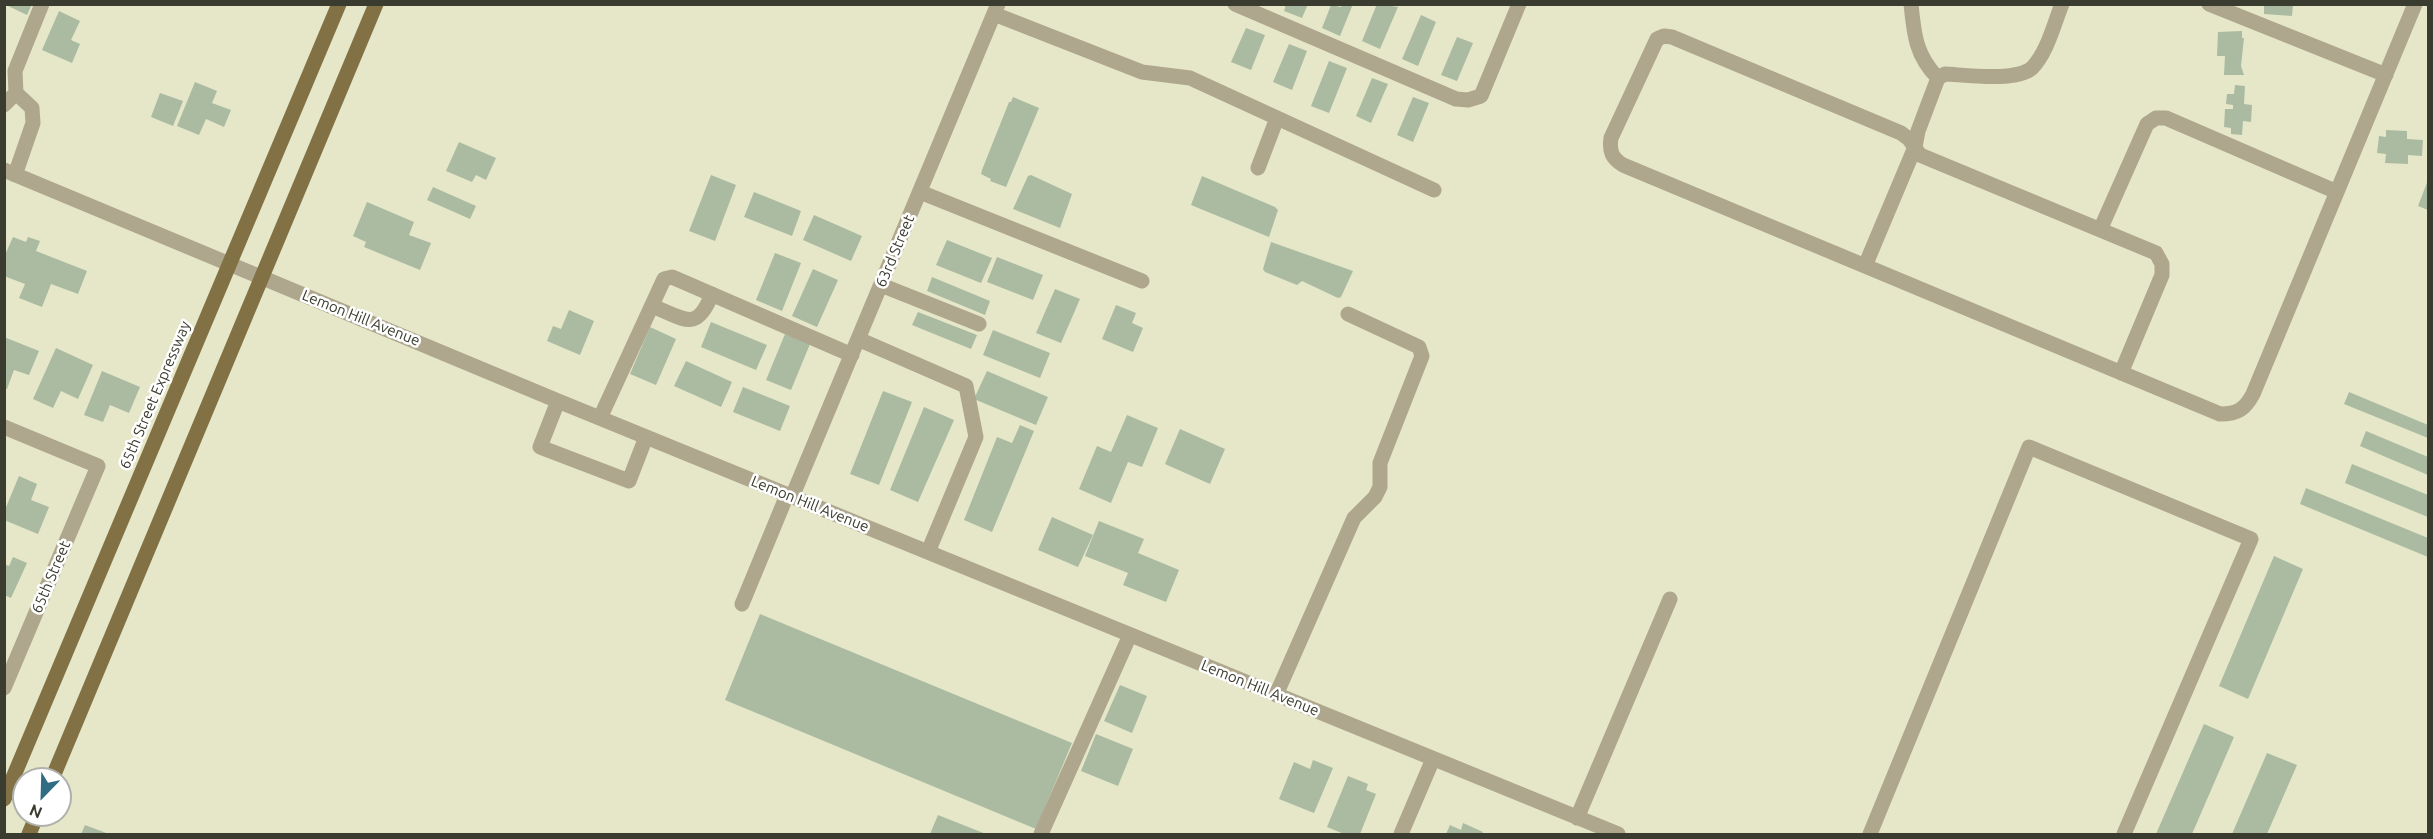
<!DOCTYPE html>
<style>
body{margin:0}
#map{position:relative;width:2433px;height:839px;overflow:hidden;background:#e5e7c8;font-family:Ubuntu,sans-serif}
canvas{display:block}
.frame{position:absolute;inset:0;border:6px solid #3a3c2f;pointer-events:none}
.north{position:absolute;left:12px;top:767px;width:60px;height:60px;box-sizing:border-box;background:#fff;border:2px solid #b0b1ac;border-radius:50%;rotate:203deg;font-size:16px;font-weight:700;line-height:24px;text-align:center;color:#3a3c2f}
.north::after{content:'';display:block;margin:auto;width:21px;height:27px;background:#306c84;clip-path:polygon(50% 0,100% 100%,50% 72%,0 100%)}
</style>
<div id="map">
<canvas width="2433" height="839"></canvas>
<div class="frame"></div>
<div class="north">N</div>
</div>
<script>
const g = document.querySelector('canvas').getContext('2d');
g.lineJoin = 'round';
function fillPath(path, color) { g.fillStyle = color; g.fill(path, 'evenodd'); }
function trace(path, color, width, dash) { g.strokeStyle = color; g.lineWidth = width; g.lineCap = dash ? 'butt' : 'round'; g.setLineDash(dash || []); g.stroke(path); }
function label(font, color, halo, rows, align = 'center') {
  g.font = font + ' Ubuntu,sans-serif'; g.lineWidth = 5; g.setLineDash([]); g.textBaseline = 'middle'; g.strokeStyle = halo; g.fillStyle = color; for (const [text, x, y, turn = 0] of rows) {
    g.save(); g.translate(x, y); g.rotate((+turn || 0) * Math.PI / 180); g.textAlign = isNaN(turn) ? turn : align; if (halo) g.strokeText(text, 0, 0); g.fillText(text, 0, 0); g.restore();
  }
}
fillPath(new Path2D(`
 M4 4H32L27 15Z
 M1286 4H1308L1302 18 1284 11Z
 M1342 4H1353L1340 36 1322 28 1331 5 1341 7Z
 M1377 4 1398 7 1380 49 1362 41Z
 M2264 4H2293L2292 16 2264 14Z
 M59 11 80 21 71 40 80 44 72 63 42 50Z
 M1421 15 1436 22 1418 66 1402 59Z
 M1246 28 1265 35 1251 70 1231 62Z
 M2242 31V38H2244L2241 66 2244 75H2224L2225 56H2217L2218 32Z
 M1457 37 1473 43 1457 81 1441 75Z
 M1289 44 1307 51 1292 90 1273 82Z
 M1329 61 1347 68 1329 113 1311 106Z
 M1372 78 1388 84 1371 123 1356 116Z
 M195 82 217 91 212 103 231 110 224 127 206 119 199 135 177 126Z
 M2235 85 2245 86 2244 104 2252 105 2251 122 2243 121 2242 135 2231 134V128L2224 127 2225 109H2233V105L2226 104 2227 94H2234Z
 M160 93 183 101 173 126 151 117Z
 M1013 97 1039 108 1006 187 990 181 991 179 981 174 982 170 1009 102H1011Z
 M1413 97 1429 103 1413 142 1397 135Z
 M2386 130 2407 131V139L2423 140 2422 156 2408 155V164L2385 163 2386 154 2377 153 2379 136 2386 137Z
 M459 142 496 158 486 180 476 175 472 182 446 171Z
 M711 175 736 185 715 241 689 231Z
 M1031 175 1072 194 1060 228 1013 209 1028 176Z
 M1202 176 1275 207 1278 210 1269 237 1191 205Z
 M2428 180V210L2418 206Z
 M433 187 476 206 470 219 427 200Z
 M754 192 801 211 792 236 744 217Z
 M367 202 414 222 409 235 431 243 420 270 364 247 366 242 353 236Z
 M814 215 862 236 851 261 803 240Z
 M13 237 26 242 28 237 40 241 36 251 87 271 78 294 51 284 42 307 19 298 25 284 4 276V257Z
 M947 240 992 258 981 283 936 265Z
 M1271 242 1353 271 1341 297 1338 298 1302 281 1297 285 1265 272 1263 269Z
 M775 253 801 263 782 311 756 300Z
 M997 257 1043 275 1033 300 987 282Z
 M813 269 838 280 817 327 792 316Z
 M932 277 990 301 985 315 927 291Z
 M1055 289 1080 299 1061 343 1036 333Z
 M1116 305 1136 313 1132 323 1143 328 1133 352 1102 339Z
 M569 310 594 321 580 355 547 341 553 326 561 329Z
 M918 312 977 335 971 349 912 325Z
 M711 322 767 345 756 370 701 347Z
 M650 327 676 339 656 385 630 374Z
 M993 330 1050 353 1040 378 983 355Z
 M785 334 810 344 791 390 766 380Z
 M4 337 39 351 29 375 14 370 7 389 4 388Z
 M56 348 93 365 78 399 61 391 53 408 33 399Z
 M686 361 732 382 721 407 674 386Z
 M102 371 140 387 129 413 110 405 103 422 84 415Z
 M987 371 1048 397 1036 425 974 399Z
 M743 387 790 406 780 431 733 412Z
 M883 391 912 402 879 485 850 474Z
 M2349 392 2428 425V438L2344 404Z
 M924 407 954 420 918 502 890 490Z
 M1127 415 1158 428 1142 467 1128 462 1111 503 1079 489 1097 446 1111 452Z
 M1020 425 1034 431 992 532 964 520 997 437 1012 443Z
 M1180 429 1225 449 1210 484 1165 464Z
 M2366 431 2428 457V475L2360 446Z
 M2352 464 2428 495V517L2345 483Z
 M19 476 37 484 31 500 49 507 38 534 4 520V512Z
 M2306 488 2428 538V557L2300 504Z
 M1052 517 1093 535 1078 567 1038 550Z
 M1099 521 1144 539 1138 553 1179 570 1166 602 1123 585 1128 573 1085 556Z
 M2274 556 2303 569 2248 699 2219 686Z
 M13 557 27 563 11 598 4 595V564L9 566Z
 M760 614 1072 743 1036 829 725 700Z
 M1120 685 1147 696 1132 733 1104 721Z
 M2204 724 2234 737 2192 834H2156Z
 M1096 734 1133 749 1118 786 1081 771Z
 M2267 753 2297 765 2267 834H2232Z
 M1313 760 1333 768 1314 813 1279 799 1294 762 1310 769Z
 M1348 776 1368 784 1366 790 1376 794 1360 834H1344L1327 827Z
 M938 815 986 834H930Z
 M1463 823 1483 832 1482 834H1446L1450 825 1461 830Z
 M85 825 109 834H81Z`), '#aabba1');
trace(new Path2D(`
 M1235 4 1456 99 1468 100 1481 96 1519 4
 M1911 4C1914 35 1916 56 1938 78
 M2209 4 2386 75
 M994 14 1142 72 1190 78 1434 190
 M4 105 16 93 15 71 42 4
 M1258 168 1277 118
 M4 170 558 401 1618 834
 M15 175 33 123 32 108 16 93
 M920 192 1142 281
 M2100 230 2147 124 2156 118H2166L2337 192
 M1865 266 1915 147 1918 131 1938 78 1945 74C1966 75 2016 82 2032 68 2047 53 2054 24 2062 4
 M881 285 979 324
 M652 306C684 318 696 334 712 294
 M858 339 966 386 976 437 928 552
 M2121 373 2162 275V264L2156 253 1920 155 1909 139 1901 133 1672 37 1664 36 1657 39 1611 138C1609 152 1612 158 1623 165 1822 248 2021 331 2220 414 2238 414 2245 409 2253 394L2415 4
 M558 401 540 447 629 481 646 437
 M600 418 664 279 672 277 852 355
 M4 427 98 466 4 688
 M792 497 998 4
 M742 604 787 495
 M1276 695 1354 518 1375 497 1380 487V463L1422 356 1419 347 1348 314
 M1577 818 1670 599
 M1041 834 1130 635
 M1401 834 1433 759
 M1870 834 2029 447 2251 539 2124 834`), '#afa68e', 15);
trace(new Path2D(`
 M52 779 376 4
 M4 799 339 4
 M29 834 37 815`), '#827145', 15);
label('15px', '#3a3c2f', '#fff', [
 ["63rd Street",895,251,-67],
 ["Lemon Hill Avenue",361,318,22],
 ["65th Street Expressway",155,395,-67],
 ["Lemon Hill Avenue",810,504,22],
 ["65th Street",51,577,-67],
 ["Lemon Hill Avenue",1260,688,22]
]);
</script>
